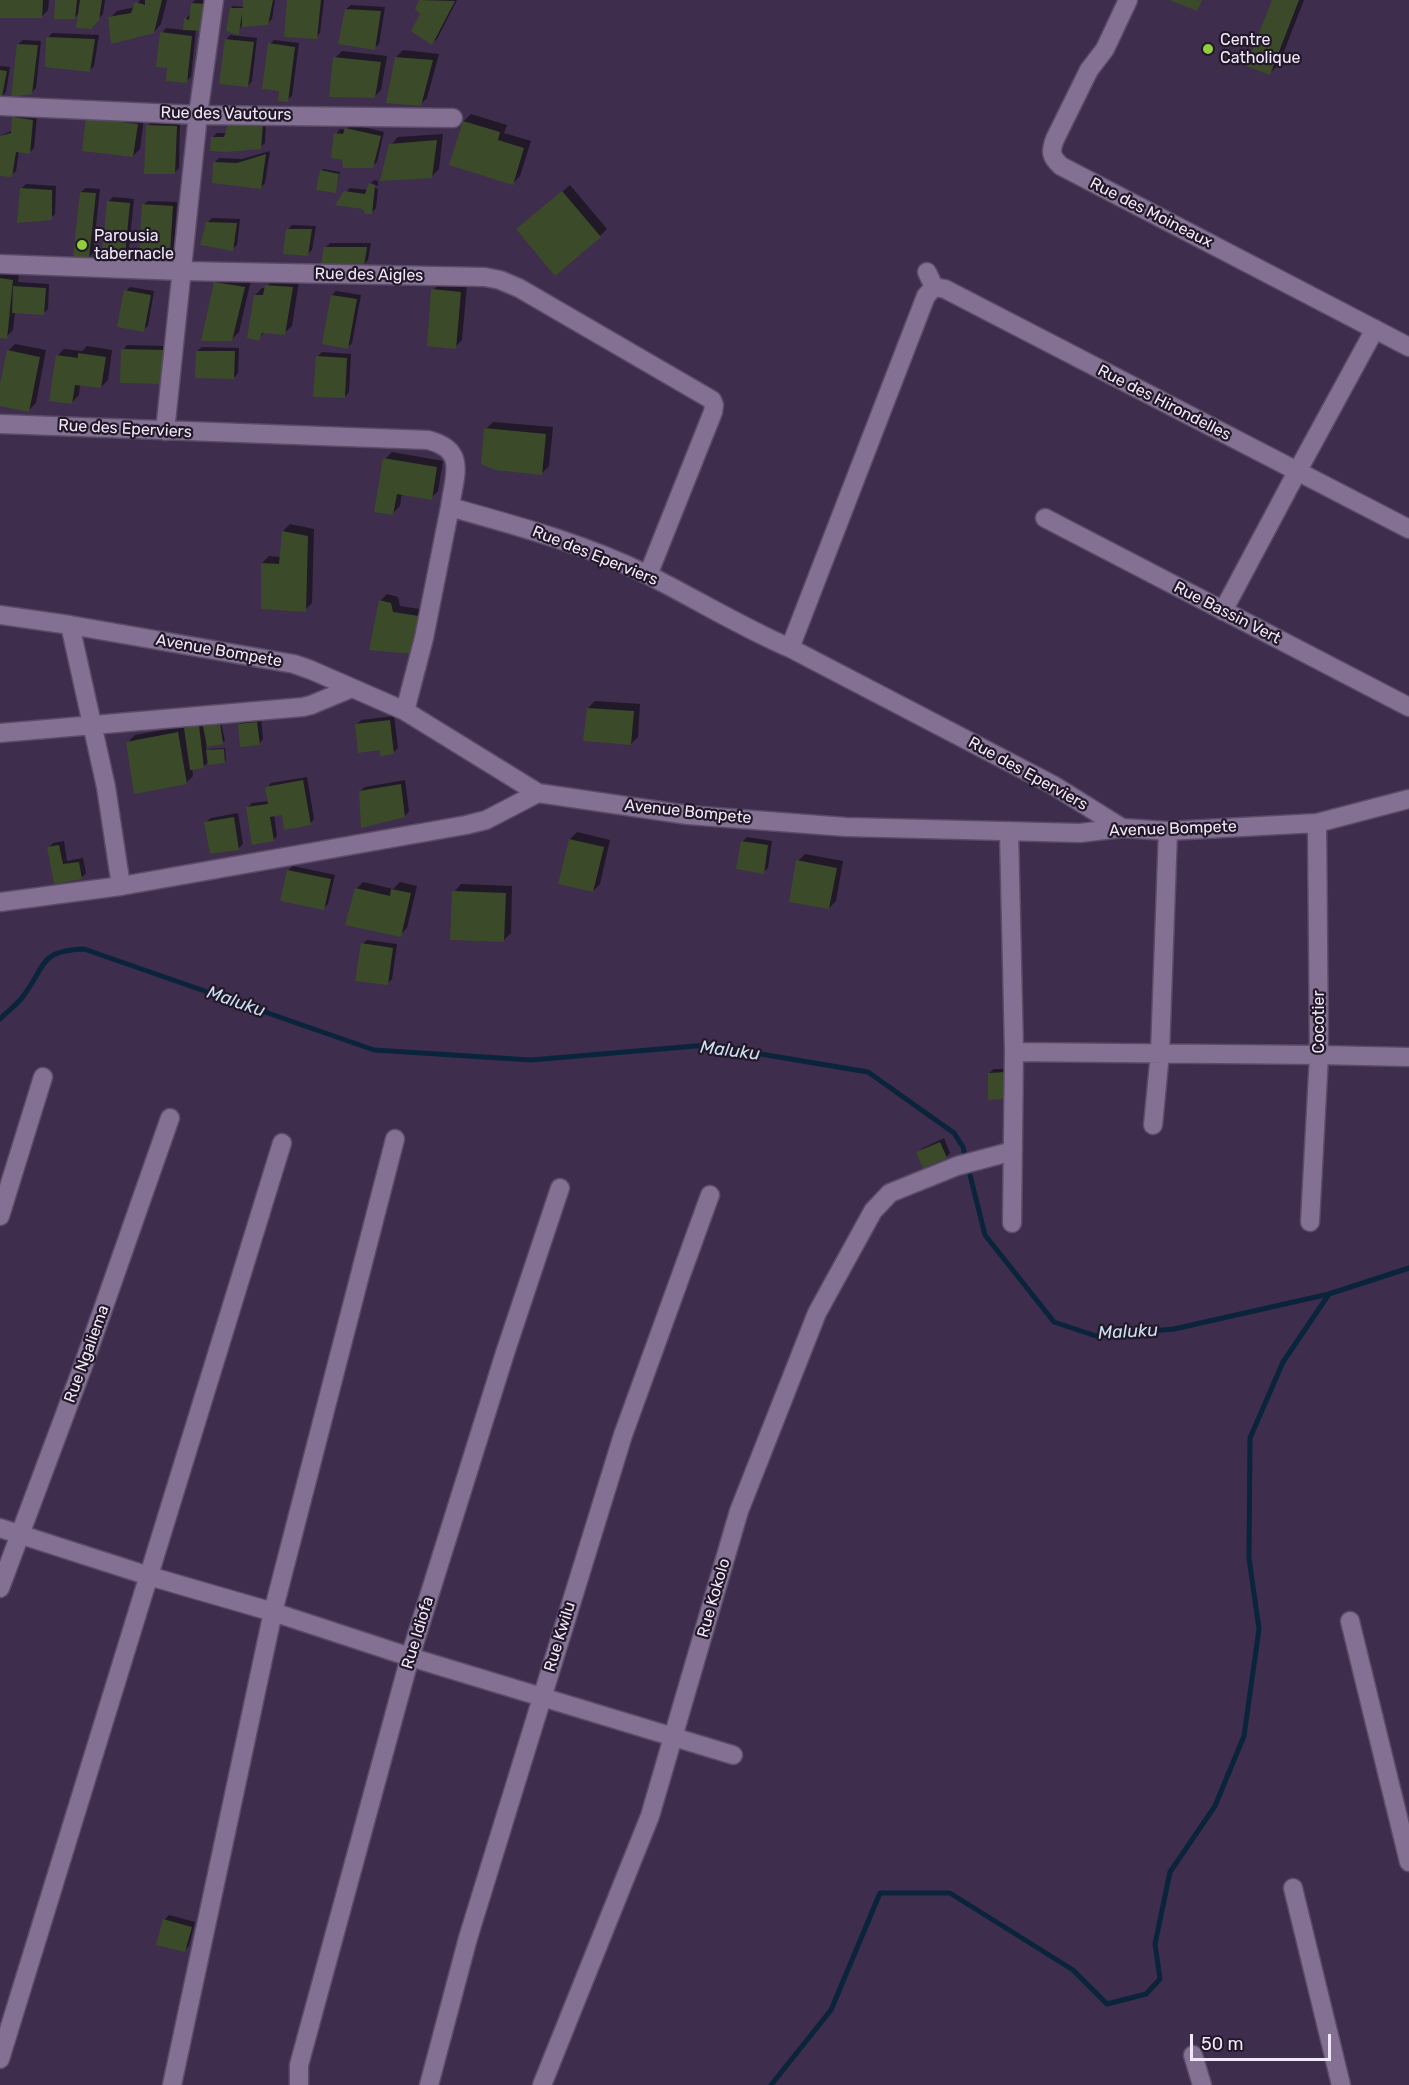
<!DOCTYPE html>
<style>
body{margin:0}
#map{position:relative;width:1409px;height:2085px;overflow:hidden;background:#3e2d4c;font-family:Rubik,sans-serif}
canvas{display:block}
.scale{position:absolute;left:1190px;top:2034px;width:141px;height:27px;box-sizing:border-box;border:3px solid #f2e7fb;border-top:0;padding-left:8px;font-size:18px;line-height:21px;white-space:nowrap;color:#f2e7fb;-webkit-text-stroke:4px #211927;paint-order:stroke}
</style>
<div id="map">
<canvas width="1409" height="2085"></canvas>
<div class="scale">50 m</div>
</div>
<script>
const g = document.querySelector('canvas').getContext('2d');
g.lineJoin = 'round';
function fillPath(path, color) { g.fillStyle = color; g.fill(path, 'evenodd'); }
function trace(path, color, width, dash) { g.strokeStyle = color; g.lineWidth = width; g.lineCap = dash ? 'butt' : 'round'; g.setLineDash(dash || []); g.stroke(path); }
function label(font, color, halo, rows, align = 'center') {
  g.font = font + ' Rubik,sans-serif'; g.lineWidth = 4.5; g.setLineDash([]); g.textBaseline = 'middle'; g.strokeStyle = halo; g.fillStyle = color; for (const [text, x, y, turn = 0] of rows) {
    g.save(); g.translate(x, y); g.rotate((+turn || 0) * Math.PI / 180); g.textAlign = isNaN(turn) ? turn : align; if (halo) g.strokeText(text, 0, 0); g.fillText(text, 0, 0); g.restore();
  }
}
fillPath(new Path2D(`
 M0 0H49L48 10 41 17 0 16Z
 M57 0H105L103 14 90 27 80 12 74 18Z
 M140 0H167L161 24 154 32 110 18 117 11 135 7Z
 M195 0H210L196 29 191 77 186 81 169 66 162 33 166 28 184 30 186 19 191 13 192 3Z
 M245 0H275L272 19 267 24 241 26 239 33 231 8 233 6 244 7Z
 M288 0H324L320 33 316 37Z
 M421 0H457L437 39 432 43 421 14 417 9Z
 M1273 0H1304L1279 64 1270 73Z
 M351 5 385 7 379 44 374 48 346 9Z
 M52 33 99 35 94 66 90 70 48 38Z
 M230 35 257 38 252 81 248 86 226 40Z
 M23 40 41 41 36 88 31 93 18 44Z
 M274 40 299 43 292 96 287 100 281 90 270 44Z
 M403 50 439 54 427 98 420 105 396 57Z
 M342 51 387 56 381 90 374 97 335 58Z
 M0 66 10 67 6 92 1 97Z
 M18 113 37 116 34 148 30 152 19 151 16 171 11 175H0V136L13 130 14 118Z
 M471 114 507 125 504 133 531 141 520 176 513 183 451 164 464 121Z
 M144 118 140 149 133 156 88 119Z
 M266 120 265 143 260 147 212 138 217 133H227Z
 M152 121 180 122 179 168 174 173 148 126Z
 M351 124 384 132 377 162 372 166 336 134 340 129 346 130Z
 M443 134 439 169 432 176 391 145 398 137Z
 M270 151 265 183 260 188 215 162 219 158 242 159Z
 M323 169 340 172 336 191 321 171Z
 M374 180 378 181V186L371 183Z
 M26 184 56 186 55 214 51 218 21 189Z
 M370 185 378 189 376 208 371 213 346 192 350 188 368 190Z
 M570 185 607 229 600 236 526 223Z
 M86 188 100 189 93 253 89 257 81 192Z
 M113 197 134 199 129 248 125 253 108 202Z
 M148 201 177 202 174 248 169 253 143 205Z
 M212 218 240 219 237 245 232 249 207 223Z
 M292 225 316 226 312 250 307 254 287 230Z
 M330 243H371L368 260 364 264 325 248Z
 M0 271 19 273 18 282 49 284 48 309 43 314 15 312 13 330 6 337H0Z
 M222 276 251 280 239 332 232 339 215 283Z
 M274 278 299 281 292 326 284 333 265 332 258 339 255 295 262 288H266Z
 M440 283 467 285 462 340 455 347 433 290Z
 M130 287 154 291 148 326 143 330 126 291Z
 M336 291 361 295 352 343 348 347 332 295Z
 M15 344 46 350 36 403 29 410 0 404V392L8 351Z
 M127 345 167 346 166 378 123 350Z
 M87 346 112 350 108 380 101 387 80 384 79 395 72 402 57 356 64 349 82 351Z
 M202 347 239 348 238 373 234 378 197 351Z
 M322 352 351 354 349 392 345 397 317 357Z
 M493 422 553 427 549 466 542 473 486 429Z
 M392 452 443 461 438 491 431 498 402 493 400 506 393 513 385 459Z
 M290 524 314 529 312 603 305 610 262 563 269 556 281 557 283 531Z
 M387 594 398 597 400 606 426 610 420 646 380 601Z
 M595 701 640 704 638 737 631 744 588 708Z
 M394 716 398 748 393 753 382 749 357 724 361 720Z
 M261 718 263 739 259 744 239 724 244 720Z
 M203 722V727L206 724 221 722 225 741 206 746 207 752 210 749 225 748 226 760 225 762 209 761 204 766 192 768 193 776 186 783 128 742 135 735 185 726V728L190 724Z
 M307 777 314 819 310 824 283 813 274 815 277 836 273 840 247 808 252 803 269 801 267 788 271 783Z
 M405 780 409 811 405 816 360 791 365 787Z
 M238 813 243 844 239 848 206 822 211 818Z
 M577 832 610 840 600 884 593 891 570 839Z
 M747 837 772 841 768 868 763 872 742 842Z
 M64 841 67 861 83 858 86 873 82 877 55 882 49 848 53 843Z
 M805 854 843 861 836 901 829 908 798 861Z
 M293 866 335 875 328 904 324 908 288 870Z
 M363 882 393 889 400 882 417 886 407 928 400 935 356 889Z
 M461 884 512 886 511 933 504 940 454 892Z
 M367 940 397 944 392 979 387 984 362 944Z
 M994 1069H1010L1006 1098 989 1073Z
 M944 1138 950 1153 946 1157 918 1152 923 1148Z
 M169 1915 195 1922 189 1946 184 1951 164 1920Z`), '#0007');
trace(new Path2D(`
 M0 1019C8 1011 18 1004 24 995 47 964 39 951 84 949L374 1050 531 1060 707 1045 868 1072 954 1133 963 1147 985 1235 1054 1322 1096 1336 1174 1329 1329 1294 1409 1268
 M771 2085 831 2010 880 1893H950L1073 1970 1107 2004 1146 1994 1160 1979 1155 1944 1170 1872 1215 1806 1244 1736 1259 1629 1249 1558 1250 1438 1283 1362 1329 1294`), '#0a243c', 5);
fillPath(new Path2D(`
 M0 0H43L42 18H0Z
 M55 0H77L75 19H54Z
 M80 0H102L99 20 91 29 76 28Z
 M145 0H162L154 33 111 44 108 17 131 13 135 2 145 5Z
 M243 0H273L268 25 242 27V13L239 35 226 31 230 8H243Z
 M287 0H321L317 39 284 37Z
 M419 0 455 1 432 45 411 31 420 14 415 9Z
 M1169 0H1202L1197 11Z
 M1272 0H1299L1270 75 1246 66Z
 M191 3 207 4 203 31 183 30 184 18 189 20Z
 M345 9 381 11 375 50 338 44Z
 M160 32 192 36 187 83 166 81 167 68 156 67Z
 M46 37 95 39 90 72 45 67Z
 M225 39 254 42 248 87 219 84Z
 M268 43 295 47 288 102 278 101 279 91 262 89Z
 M17 44 38 45 32 94 11 97Z
 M333 57 381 62 375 98 329 97Z
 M395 57 433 60 421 106 386 103Z
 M0 70 7 71 1 101 0 100Z
 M12 117 33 120 30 154 16 152 12 177 0 176V136L11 133Z
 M86 118 138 124 133 157 82 151Z
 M463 121 500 132 498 140 524 148 513 185 449 165Z
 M228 124H263L261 149 225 152 210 151 211 137H224Z
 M146 125 177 126 175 174H144Z
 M345 128 381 136 373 168H343L342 160 331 158 334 133 343 134Z
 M437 140 432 178 380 181 389 144Z
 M266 154 261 189 212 183 213 162 237 163Z
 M320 170 339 174 336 193 316 190Z
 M369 183 375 186 372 214H365L363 209 335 205 344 191 365 194Z
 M20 188 52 190V220L17 223Z
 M562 191 601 237 555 276 516 229Z
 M80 192 96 193 89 259 73 257Z
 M107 201 130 203 125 255 102 252Z
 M142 204 173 206 170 254 139 252Z
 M206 222 237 223 233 251 200 245Z
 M286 229H312L308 256 283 254Z
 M324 247H367L364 266 321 265Z
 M0 278 13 280 7 339 0 338Z
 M214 282 245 287 232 341H201Z
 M265 285 293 287 285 335 262 333 259 341 247 338 254 295H263Z
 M13 286 46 288 44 315 12 313Z
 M431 289 461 292 456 349 427 346Z
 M124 290 151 295 144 332 117 327Z
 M331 295 357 299 348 349 322 344Z
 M121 349 163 350 162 384 120 383Z
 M7 350 40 357 29 412 0 406V384Z
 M196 351H235L234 379 195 378Z
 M78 353 106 357 101 388 75 385 72 404 49 401 56 355 78 358Z
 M316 356 347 358 345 398 313 397Z
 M484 428 546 434 542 475 495 470 481 464Z
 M383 458 437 467 432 500 397 494 393 515 374 512Z
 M282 531 308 536 306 612 261 609V563L279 564Z
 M379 600 391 603 393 612 419 616 413 654 369 650Z
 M587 708 634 711 631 745 583 741Z
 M390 720 394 754 380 756V750L358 753 355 724Z
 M257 722 260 745 240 747 238 724Z
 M220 723 223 744 207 747 203 726Z
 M199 725 204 768 190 770 184 728Z
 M178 732 187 784 134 794 126 742Z
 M224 749 225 763 208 765 206 750Z
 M303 780 311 825 284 830 282 815 270 817 274 841 252 845 246 807 268 804 265 787Z
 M401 784 405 817 361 828 359 791Z
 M234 817 239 850 210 854 204 822Z
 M569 839 604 847 593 892 558 884Z
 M741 841 768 845 764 874 736 869Z
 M59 845 63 864 79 862 82 879 54 884 47 847Z
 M796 860 837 868 829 909 789 902Z
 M287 870 331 879 324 910 280 901Z
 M355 888 390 896 391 889 411 893 401 937 345 925Z
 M452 891 506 893 504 942 450 940Z
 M361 943 393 948 388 985 355 981Z
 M1006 1072V1099L988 1100V1073Z
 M940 1142 947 1158 923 1168 916 1152Z
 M163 1919 192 1927 185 1952 156 1945Z`), '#3b4b29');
const minor = new Path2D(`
 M1128 0 1105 49 1089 70 1055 139C1050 152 1051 157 1061 166L1409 347
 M0 106 198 115 453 118
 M0 264 181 271 485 277 500 280 519 288 712 400 714 405 713 412 648 575
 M927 272 934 287 945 289 1409 529
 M0 424 428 440C468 450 454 476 450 507 518 526 585 544 648 575 696 599 741 627 790 648L1053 785 1122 828
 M165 431 198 115 214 0
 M1045 518 1409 707
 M1223 611 1297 472 1375 329
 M0 615 70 625 294 664 311 670 405 711 538 793 688 815 846 827 1080 833 1122 828 1168 831 1317 823 1409 799
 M70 625 106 787 121 886
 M790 648 926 296 934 287
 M405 711 424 638 450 507
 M0 733 303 707 311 705 352 688
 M1009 831 1014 1052 1012 1223
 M0 902 121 886 466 825 486 820 538 793
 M1014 1052 1319 1055 1409 1057
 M1153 1125 1160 1053 1168 831
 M0 1216 43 1077
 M1310 1222 1319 1055 1317 823
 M0 1528 149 1576 273 1612 410 1657 733 1755
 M0 1588 83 1366 170 1118
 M1350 1621 1409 1862
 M1293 1888 1341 2085
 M1193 2055 1202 2085
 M0 2059 282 1143
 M172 2085 273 1612 395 1139
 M299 2085V2065L410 1657 505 1353 560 1188
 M429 2085 468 1938 623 1435 710 1195
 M542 2085 650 1816 739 1511 817 1313 873 1211 890 1193 957 1166 1013 1151`);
trace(minor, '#5a4b66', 21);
trace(minor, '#837093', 18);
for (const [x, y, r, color] of [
 [1208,49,6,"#92cd3e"],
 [82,245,6,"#92cd3e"]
]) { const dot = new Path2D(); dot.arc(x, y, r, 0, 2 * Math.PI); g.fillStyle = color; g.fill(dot); trace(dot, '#211927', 2); }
label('16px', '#f2e7fb', '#211927', [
 ["Centre",1220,40],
 ["Catholique",1220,58],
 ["Parousia",94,236],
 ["tabernacle",94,254]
], 'left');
label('16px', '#f2e7fb', '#211927', [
 ["Rue des Vautours",226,114,1],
 ["Rue des Moineaux",1151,213,27],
 ["Rue des Aigles",369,275,1],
 ["Rue des Hirondelles",1164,403,27],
 ["Rue des Eperviers",125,429,3],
 ["Rue des Eperviers",595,556,22],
 ["Rue Bassin Vert",1227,613,27],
 ["Avenue Bompete",219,651,10],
 ["Rue des Eperviers",1028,774,29],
 ["Avenue Bompete",688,812,6],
 ["Avenue Bompete",1173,829,-2],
 ["Cocotier",1319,1022,-90],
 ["Rue Ngaliema",87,1354,-70],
 ["Rue Kokolo",714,1598,-74],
 ["Rue Idiofa",418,1633,-73],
 ["Rue Kwilu",560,1637,-73]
]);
label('italic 18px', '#ccdff2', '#211927', [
 ["Maluku",236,1002,19],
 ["Maluku",730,1051,7],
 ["Maluku",1128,1332,-3]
]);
</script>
